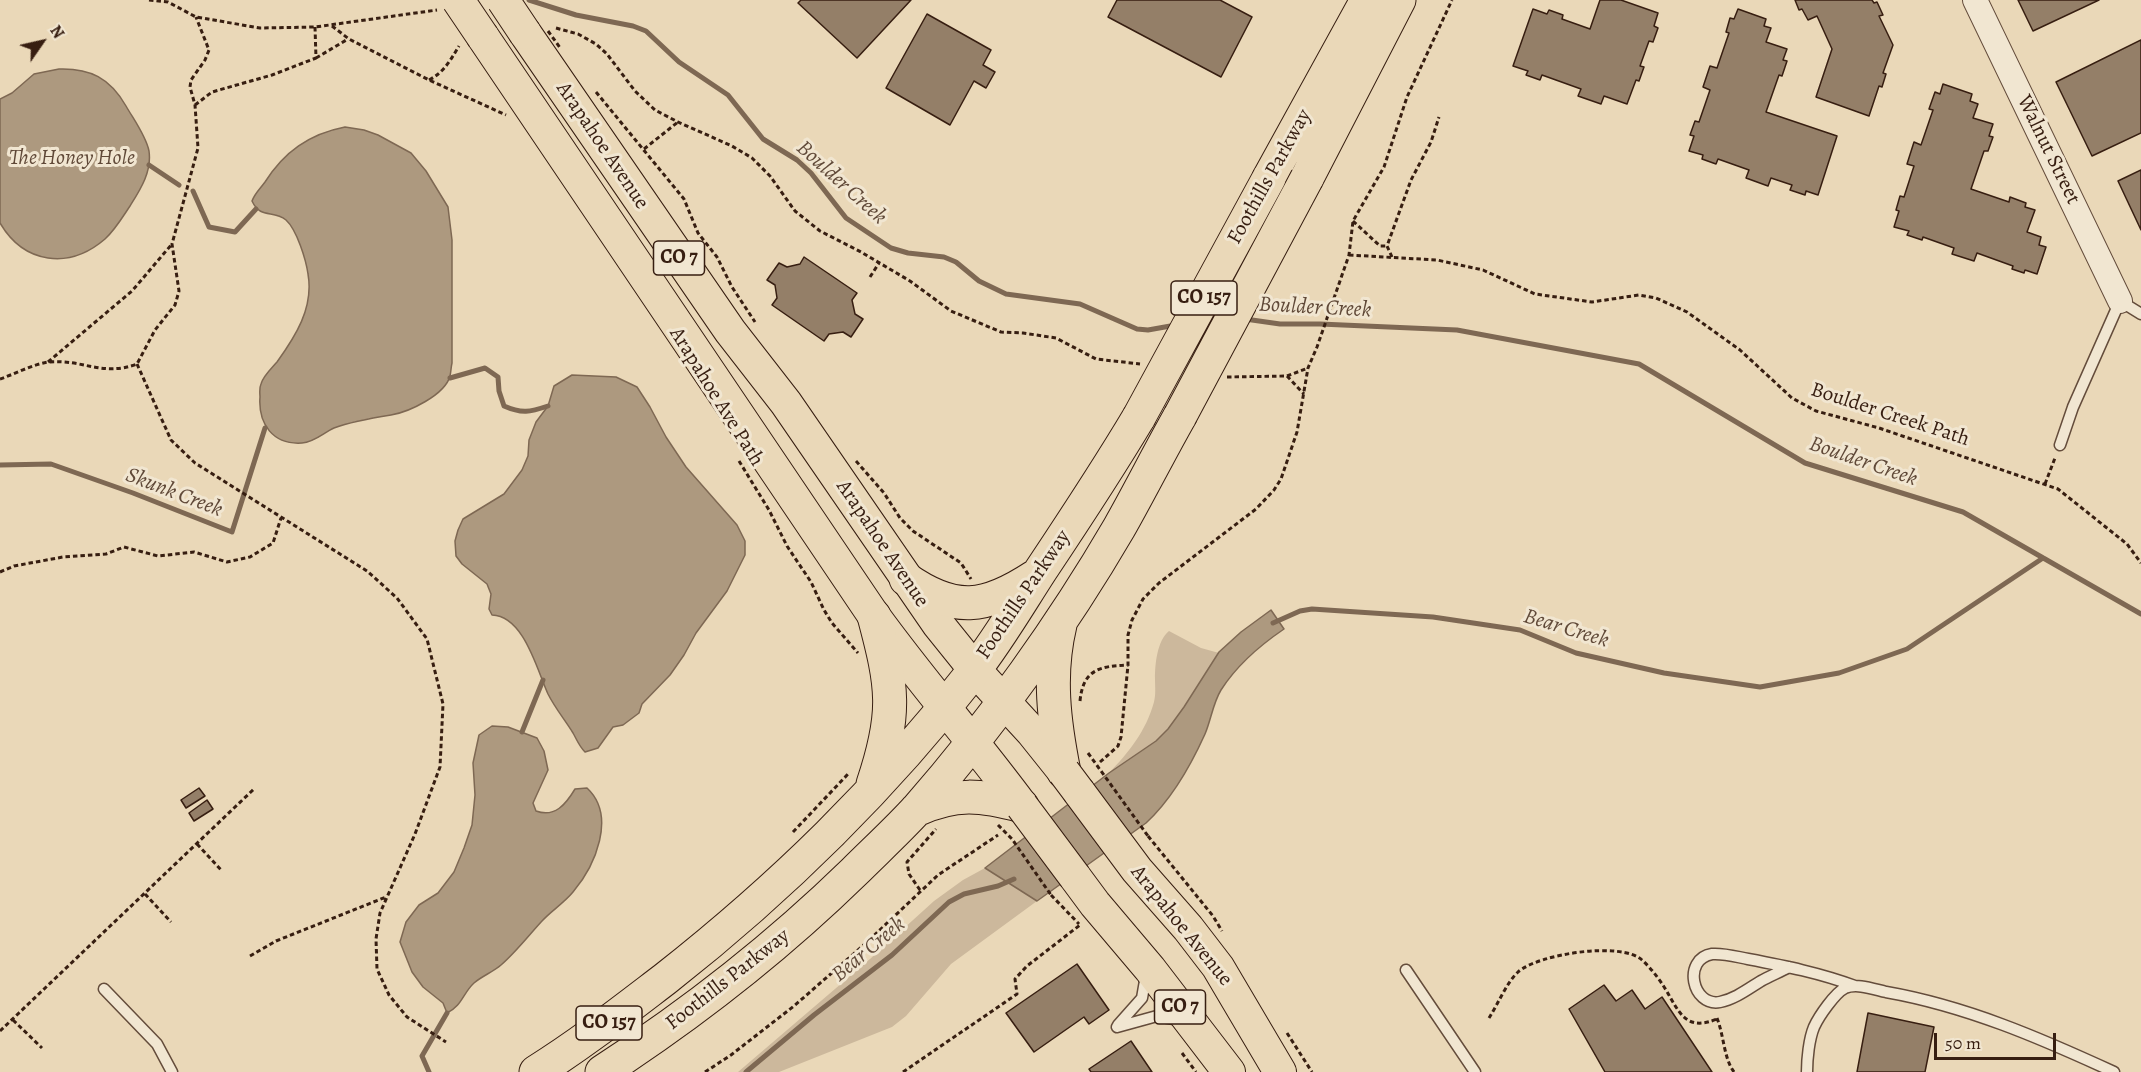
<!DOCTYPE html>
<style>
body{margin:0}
#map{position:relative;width:2141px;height:1072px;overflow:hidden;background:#ead8b8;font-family:Alegreya,serif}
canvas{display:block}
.north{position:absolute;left:12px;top:12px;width:60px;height:60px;-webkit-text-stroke:4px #f1e6d1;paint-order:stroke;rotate:56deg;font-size:16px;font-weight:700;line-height:24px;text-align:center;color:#371e11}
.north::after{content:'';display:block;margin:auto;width:21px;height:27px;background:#371e11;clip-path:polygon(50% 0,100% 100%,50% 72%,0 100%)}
.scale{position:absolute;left:1934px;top:1033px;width:122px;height:27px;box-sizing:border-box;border:3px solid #371e11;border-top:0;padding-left:8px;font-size:18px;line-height:21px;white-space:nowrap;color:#371e11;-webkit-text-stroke:4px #f1e6d1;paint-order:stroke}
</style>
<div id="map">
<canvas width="2141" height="1072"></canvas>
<div class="north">N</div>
<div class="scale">50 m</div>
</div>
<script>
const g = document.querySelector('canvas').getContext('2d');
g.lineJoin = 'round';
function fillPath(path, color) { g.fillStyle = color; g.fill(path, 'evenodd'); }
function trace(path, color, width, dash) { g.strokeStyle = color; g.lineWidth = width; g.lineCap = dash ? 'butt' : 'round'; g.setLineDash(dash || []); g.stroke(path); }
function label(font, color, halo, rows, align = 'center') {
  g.font = font + ' Alegreya,serif'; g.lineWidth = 6; g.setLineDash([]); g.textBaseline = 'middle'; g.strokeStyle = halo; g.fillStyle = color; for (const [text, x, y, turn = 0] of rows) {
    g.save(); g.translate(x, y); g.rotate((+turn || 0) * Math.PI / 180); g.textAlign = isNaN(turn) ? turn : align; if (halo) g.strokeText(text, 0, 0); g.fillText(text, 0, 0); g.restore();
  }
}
fillPath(new Path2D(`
 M1169 631 1201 648 1219 653C1202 683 1182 718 1156 741 1142 753 1125 763 1109 773 1129 752 1146 731 1154 702 1156 694 1155 687 1155 679 1155 664 1157 641 1169 631Z
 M985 868 1037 901 951 964 906 1016 892 1027 779 1072H738L870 959 934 901 963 880Z`), '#ccb89c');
const water = new Path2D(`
 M59 69C90 68 110 78 126 106 134 120 146 136 149 151 152 172 140 190 130 206 122 218 115 230 105 239 69 270 24 264 0 223V99L12 93 34 74Z
 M345 127 364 130 378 135 411 153 426 171 448 207 452 240V363C451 367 451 372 450 376 445 395 409 412 391 415 372 418 353 421 334 428 323 433 315 442 302 443 273 445 258 424 260 397 260 394 259 388 261 384 263 376 272 368 277 362 295 337 314 308 308 274 306 260 297 230 286 220 273 209 261 220 252 201 255 193 260 189 265 182 284 152 309 134 345 127Z
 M572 375 616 377 637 387 650 407 666 437 686 467 737 525 745 541V555L727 591 696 633 684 655 670 675 642 704 639 713 623 725 613 727 598 748 585 752C579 746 577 740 573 733 565 720 555 708 548 694 537 670 524 616 492 615L489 609 491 594 487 584 462 564 456 556 455 541 458 530 463 519 504 494 522 470 528 456 529 440 536 422 548 406 554 386Z
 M1271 610 1284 629C1259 646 1237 665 1221 690 1213 703 1211 720 1205 734 1191 765 1171 800 1146 823L1037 901 985 868 1109 773 1156 741 1168 729 1184 707 1219 652 1241 632Z
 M492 726 508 727 537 738 544 751 548 770 533 803 536 811C555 818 566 804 575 789L587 788C617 816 595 866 573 892 564 903 551 911 542 921 529 935 516 952 501 965 493 972 482 976 474 983 463 993 462 1006 447 1013L443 1003 423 987 412 972 400 942 406 922 419 905 438 893 454 872 464 848 472 825 475 795 473 763 479 735Z`);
fillPath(water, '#ad997f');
trace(water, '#7e6853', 1.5);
trace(new Path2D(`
 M529 0 576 15 633 26 646 31 679 62 728 95 763 139 797 160 811 173 846 218 891 248 908 253 944 257 956 262 979 281 1006 294 1080 304 1137 329 1148 330 1176 325
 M149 165 179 185
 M193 191 209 227 235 232 256 209
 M1245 319 1280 324H1320L1457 330 1639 364 1805 463 1963 512 2141 614
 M450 378 485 368 498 377 499 391 504 406C522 414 530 412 548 406
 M0 465 51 464 133 493 232 532 265 428
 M1273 623 1300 611 1312 609 1433 617 1520 630 1576 653 1664 673 1760 687 1839 673 1907 649 2043 558
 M522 732 543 680
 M429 1072 422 1056 447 1013
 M746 1072 814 1015 892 955 949 902 964 894 998 886 1014 879`), '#7e6853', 5);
const building = new Path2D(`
 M801 0H911L857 58 798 3Z
 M1117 0H1220L1252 17 1221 77 1108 17Z
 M1600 0H1621L1658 13 1654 26 1658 28 1653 42 1649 41 1640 66 1644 67 1639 81 1636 80 1627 104 1604 96 1601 104 1578 96 1581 89 1542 75 1540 80 1526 75 1528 71 1513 66 1533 9 1547 14 1549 10 1563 15 1562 19 1590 29Z
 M1795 0H1872L1874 3 1877 2 1883 15 1879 16 1893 45 1883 73 1886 74 1882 87 1879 86 1869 116 1816 97 1832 49 1817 16 1808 20 1802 9 1799 10Z
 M2018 0H2099L2033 31Z
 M1738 9 1766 19 1764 26 1771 28 1766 42 1787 49 1783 60 1787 61 1782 76 1779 75 1766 112 1837 136 1818 195 1806 191 1805 195 1790 190 1792 185 1771 178 1768 186 1746 178 1749 170 1718 159 1716 164 1702 159 1703 155 1689 151 1694 136 1690 135 1695 121 1699 122 1710 90 1703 87 1710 66 1717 68 1729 33 1726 32 1730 18 1734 19Z
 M927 14 991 50 983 65 995 72 986 88 974 81 950 125 886 88Z
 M2141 40V133L2092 156 2056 82Z
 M1943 84 1972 94 1970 101 1978 104 1973 118 1993 124 1989 136 1993 137 1988 151H1984L1971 189 2009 202 2010 197 2026 203 2025 207 2035 210 2027 232 2041 237 2039 245 2046 247 2037 274 2025 270 2024 273 2012 269 2013 266 1977 253 1974 261 1952 254 1954 248 1923 237 1922 240 1907 235 1909 231 1894 227 1899 211 1896 210 1900 196 1904 197 1914 166 1907 164 1914 142 1921 145 1933 110 1929 109 1935 92 1940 94Z
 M2141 170V230L2118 181Z
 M804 257 857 293 852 300 855 314 863 319 851 337 843 332 829 334 824 341 772 305 777 298 775 285 767 280 779 263 787 267 800 264Z
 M199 788 205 796 186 808 181 800Z
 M207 800 213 809 194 821 189 813Z
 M1077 964 1109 1010 1089 1024 1084 1017 1034 1052 1006 1013Z
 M1604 985 1616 1001 1632 990 1645 1009 1662 997 1712 1072H1605L1569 1009Z
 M1868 1013 1934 1027 1925 1072H1857Z
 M1131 1041 1152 1072H1091L1089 1069Z`);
fillPath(building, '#947f68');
trace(building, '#371e11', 1.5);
const service = new Path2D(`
 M2060 445 2073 407 2120 301 2141 314
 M1789 967C1780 972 1770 976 1761 981 1748 989 1735 999 1720 1002 1692 1007 1682 959 1712 954 1724 953 1737 957 1748 959 1785 966 1820 973 1855 986
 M1406 970 1475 1072
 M104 989 157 1044 172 1072
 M1118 1025 1142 998 1146 975
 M1117 1027 1157 1016 1180 1020
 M1807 1072C1807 1059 1809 1039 1814 1027 1819 1016 1835 993 1845 988 1857 983 1873 989 1886 992 1966 1006 2040 1038 2114 1072`);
const tertiary = new Path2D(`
 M1975 0 2120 301`);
const primary = new Path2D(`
 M525 33 730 331 786 403 938 624 975 670 1032 732 1064 772
 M483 37 874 616C921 681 974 741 1022 806
 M1079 792 1137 870 1188 928 1218 967 1280 1072
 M1075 877 1095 904 1150 969 1229 1072`);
const trunk = new Path2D(`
 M1269 178 1367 0
 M1307 178 1399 0
 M906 579C955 613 985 609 1034 577
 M1060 625C1048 675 1054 722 1064 772
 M873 784C897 713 893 687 874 616
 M916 810C956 792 981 795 1022 806
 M536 1072C581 1044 623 1011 665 979 782 887 882 789 973 672 998 640 1019 604 1041 570 1075 519 1108 469 1139 417
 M602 1072C693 1013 776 948 854 872 875 851 898 830 918 808 991 725 1063 624 1119 528 1140 491 1159 453 1180 416`);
trace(service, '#644c3b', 13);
trace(tertiary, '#644c3b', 26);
trace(primary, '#371e11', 34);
trace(trunk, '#371e11', 35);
trace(new Path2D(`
 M149 0 168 2 196 17 260 28 315 27 437 10
 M332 26 349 39 429 80 506 115
 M556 28 578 34 596 44 607 54 635 91 655 110 678 122 732 146 752 158 770 176 795 211 820 231 861 252 910 281 951 311 1001 332 1023 333 1056 338 1096 359 1140 364
 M316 58 348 39
 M429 80C444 72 450 61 459 46
 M596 92 684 199 698 233 717 257 732 287 755 322
 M195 105 212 92 272 75 316 58 315 27
 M644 149 678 122
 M1353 221 1380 246H1387
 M1349 255 1437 260 1483 270 1535 294 1592 302 1639 295 1656 298 1687 312 1740 350 1792 398 1816 411 1879 428 2058 489 2127 544 2141 563
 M1392 257 1387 246 1411 180 1431 142 1439 117
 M870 277 879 263
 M48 362 132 291 172 244
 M137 364 171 440 195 463 367 571 397 598 427 639 443 704 440 767 415 834 380 913 376 939 377 969 389 995 407 1017 446 1042
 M1287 376 1304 394
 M1227 377 1287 376 1308 368
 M0 379C15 374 33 364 49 362 83 359 102 377 137 364L155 330 175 305 179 291 172 244 198 148 195 105 190 87 191 80 205 60 209 50 196 17
 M739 461 769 510 787 546 811 582 824 610 832 623 858 653
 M856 461 884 493 900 518 913 531 961 563 971 579
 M2045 484 2055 458
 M0 572 14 566 63 557 106 554 124 547 158 556 194 552 227 562 250 557 273 543 281 518
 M1080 701C1083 670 1099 666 1128 665V635L1132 620 1143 599 1159 583 1256 509 1274 490 1281 479 1297 432 1308 368 1317 347 1349 255 1353 221 1384 167 1407 97 1452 0
 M1100 762 1118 746 1121 737 1128 665
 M793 832 849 773
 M1148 836 1213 916 1222 931
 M197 844 222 871
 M920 890 909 874 907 862 936 829
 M145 894 171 922
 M1051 895 1079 924
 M250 956 276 941 386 897
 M1489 1018C1498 1004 1507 982 1518 972 1538 954 1621 941 1642 960 1653 970 1663 984 1670 997 1682 1018 1690 1030 1717 1019
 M1717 1018C1724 1036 1724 1059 1734 1072
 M13 1020 42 1048
 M0 1031 255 788
 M1287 1033 1312 1072
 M1182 1053 1196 1072
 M705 1072 731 1055 794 1006 866 943 938 875 998 835
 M903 1072 1017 994 1015 979 1027 966 1080 925`), '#371e11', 3, [4.5, 3]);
trace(service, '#f1e6d1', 10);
trace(tertiary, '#f1e6d1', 24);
trace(primary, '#ead8b8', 32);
trace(trunk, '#ead8b8', 33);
const primaryBridge = new Path2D(`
 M458 0 483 37
 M503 0 525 33
 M1064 772 1079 792
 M1022 806 1075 877`);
const trunkBridge = new Path2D(`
 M1180 416 1307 178
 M1139 417 1269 178`);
trace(primaryBridge, '#371e11', 34, []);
trace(trunkBridge, '#371e11', 35, []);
trace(new Path2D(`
 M548 31 561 49
 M1088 753 1148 836
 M998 825 1012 839 1051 895`), '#371e11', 3, [4.5, 3]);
trace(primaryBridge, '#ead8b8', 32);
trace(trunkBridge, '#ead8b8', 33);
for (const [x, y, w] of [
 [679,258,51],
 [1204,298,66],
 [1180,1007,51],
 [609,1023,66]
]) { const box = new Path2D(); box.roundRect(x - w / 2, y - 17, w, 34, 4.5); g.fillStyle = '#f1e6d1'; g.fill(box); trace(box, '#371e11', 1.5); }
label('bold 20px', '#371e11', null, [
 ["CO 7",679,258],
 ["CO 157",1204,298],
 ["CO 7",1180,1007],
 ["CO 157",609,1023]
]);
label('21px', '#371e11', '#f1e6d1', [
 ["Arapahoe Avenue",602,146,56],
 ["Walnut Street",2048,150,64],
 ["Foothills Parkway",1270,177,-61],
 ["Arapahoe Ave Path",716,397,58],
 ["Boulder Creek Path",1890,415,18],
 ["Arapahoe Avenue",882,544,56],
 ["Foothills Parkway",1024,595,-56],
 ["Arapahoe Avenue",1181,926,51],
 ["Foothills Parkway",728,980,-38]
]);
label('italic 22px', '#604938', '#f1e6d1', [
 ["The Honey Hole",72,159],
 ["Boulder Creek",841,183,42],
 ["Boulder Creek",1315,308,3],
 ["Boulder Creek",1863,462,19],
 ["Skunk Creek",174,493,21],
 ["Bear Creek",1566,629,17],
 ["Bear Creek",869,950,-40]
]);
</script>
